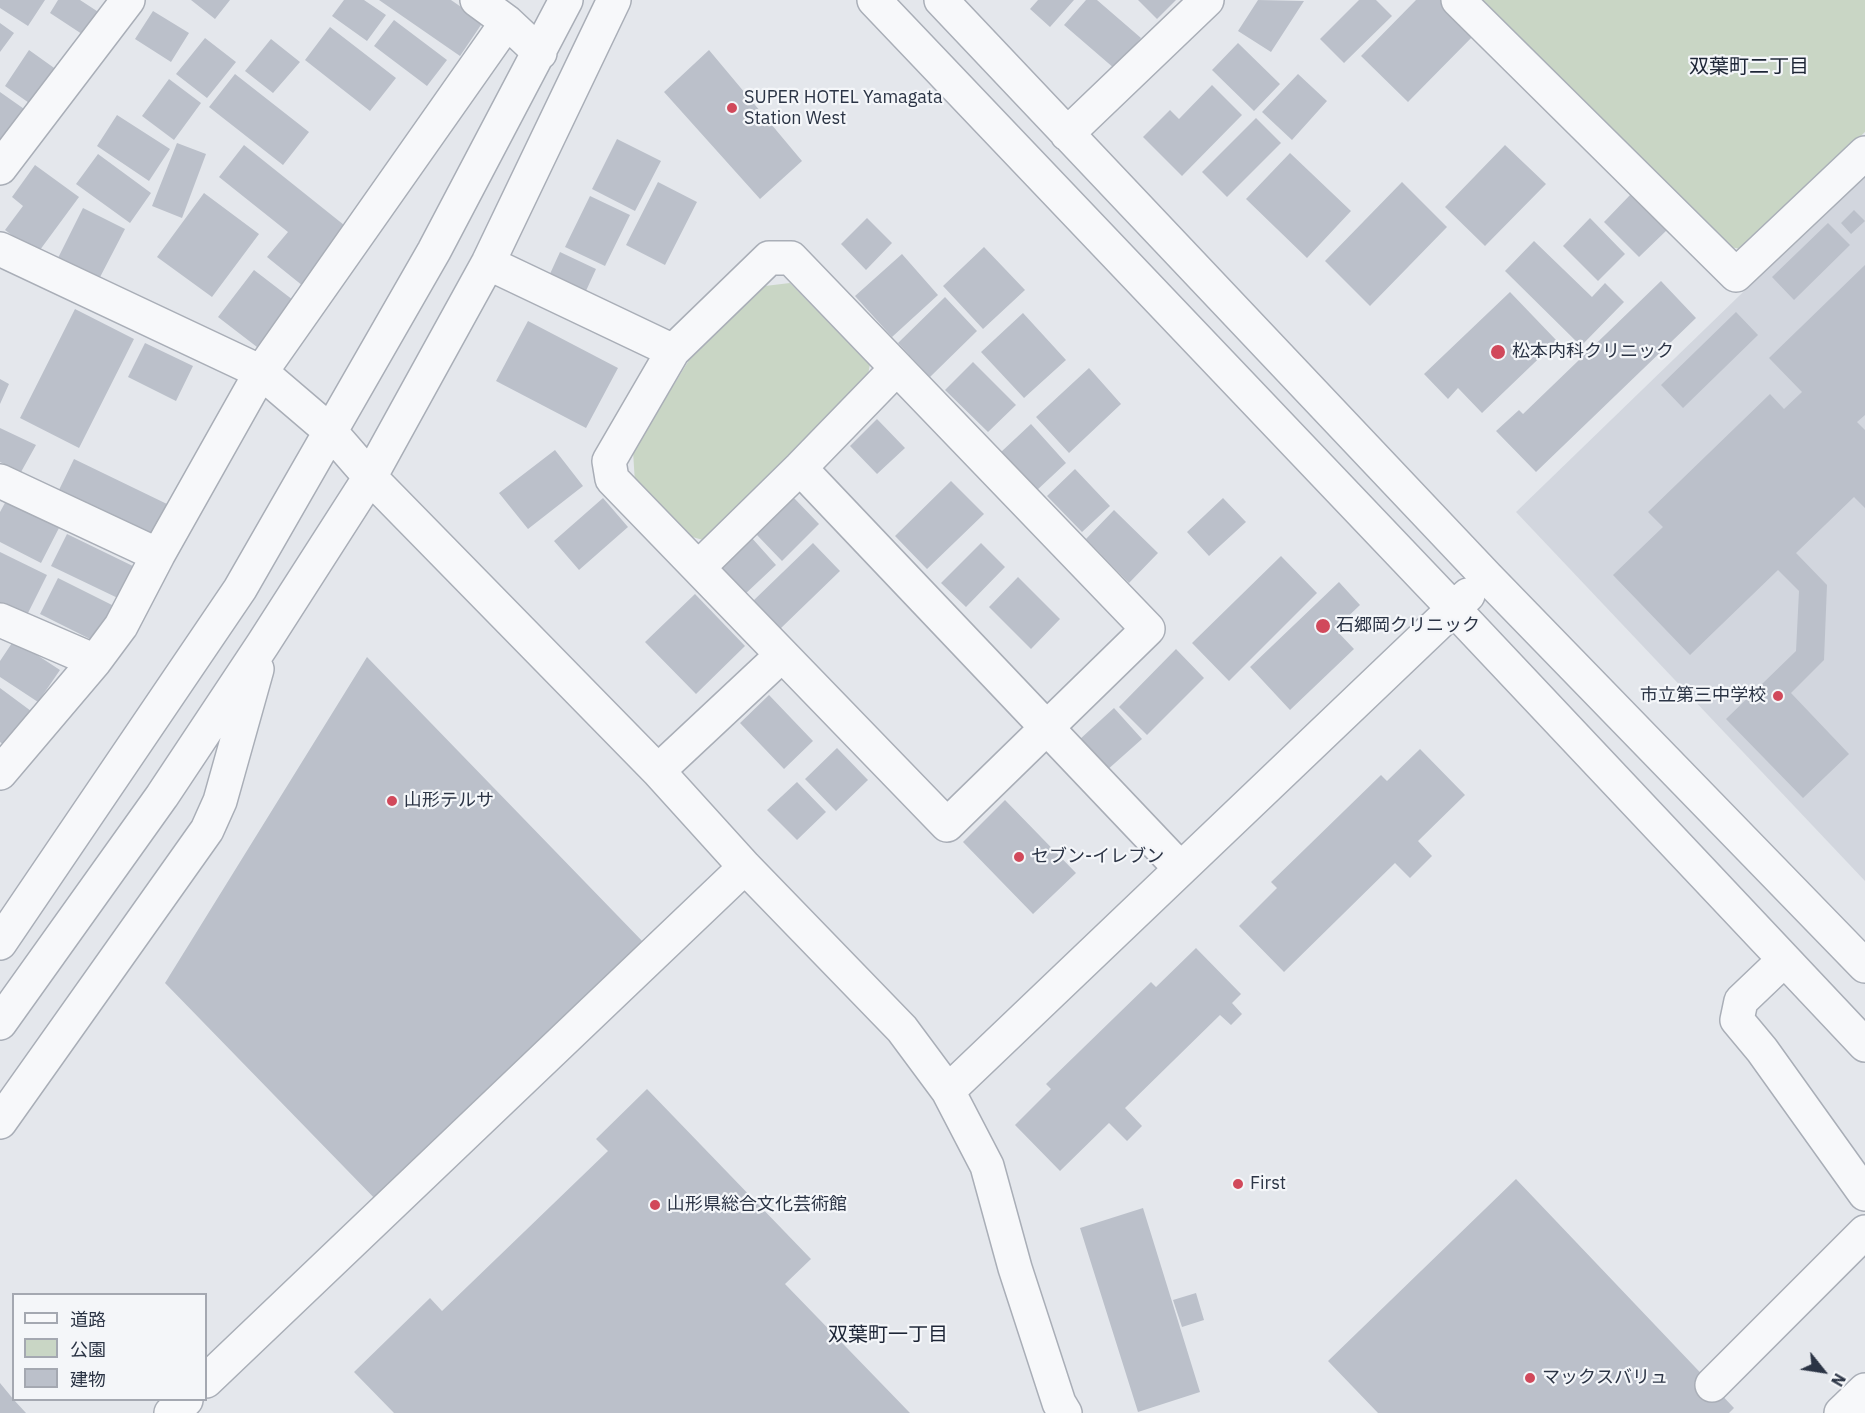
<!DOCTYPE html>
<meta charset="utf-8">
<style>
body{margin:0}
#map{position:relative;width:1865px;height:1413px;overflow:hidden;background:#e4e7ec;font-family:"IBM Plex Sans","Noto Sans JP",sans-serif}
canvas{display:block}
.legend{position:absolute;left:12px;top:1293px;width:195px;height:108px;box-sizing:border-box;background:#f4f6f9;border:2px solid #a4a8b1;margin:0;padding:8px 10px;list-style:none;font-size:18px;color:#2b3445}
.legend li{display:flex;align-items:center;gap:12px;height:30px}
.legend b{width:30px;border:2px solid #a4a8b1}
.north{position:absolute;left:1793px;top:1341px;width:60px;height:60px;-webkit-text-stroke:4px #f4f6f9;paint-order:stroke;rotate:120deg;font-size:16px;font-weight:700;line-height:24px;text-align:center;color:#2b3445}
.north::after{content:'';display:block;margin:auto;width:21px;height:27px;background:#2b3445;clip-path:polygon(50% 0,100% 100%,50% 72%,0 100%)}
</style>
<div id="map">
<canvas width="1865" height="1413"></canvas>
<ul class="legend">
<li><b style="height:8px;background:#f7f8fa"></b>道路</li>
<li><b style="height:16px;background:#c9d6c5"></b>公園</li>
<li><b style="height:16px;background:#bbc0ca"></b>建物</li>
</ul>
<div class="north">N</div>
</div>
<script>
const g = document.querySelector('canvas').getContext('2d');
g.lineJoin = 'round';
function fillPath(path, color) { g.fillStyle = color; g.fill(path, 'evenodd'); }
function trace(path, color, width, dash) { g.strokeStyle = color; g.lineWidth = width; g.lineCap = dash ? 'butt' : 'round'; g.setLineDash(dash || []); g.stroke(path); }
function label(font, color, halo, rows, align = 'center') {
  g.font = font + ' "IBM Plex Sans","Noto Sans JP",sans-serif'; g.lineWidth = 4.5; g.setLineDash([]); g.textBaseline = 'middle'; g.strokeStyle = halo; g.fillStyle = color; for (const [text, x, y, turn = 0] of rows) {
    g.save(); g.translate(x, y); g.rotate((+turn || 0) * Math.PI / 180); g.textAlign = isNaN(turn) ? turn : align; if (halo) g.strokeText(text, 0, 0); g.fillText(text, 0, 0); g.restore();
  }
}
fillPath(new Path2D(`
 M1865 174V881L1516 512Z`), '#d2d6de');
fillPath(new Path2D(`
 M1482 0H1865V132L1741 249 1724 246Z
 M790 283 870 364 866 385 710 542 689 536 635 483 633 451 689 360 765 286Z`), '#c9d6c5');
fillPath(new Path2D(`
 M0 0H45L28 26 0 8Z
 M58 0H80L103 15 88 38 50 13Z
 M191 0H230L215 19Z
 M344 0H364L386 15 367 41 332 16Z
 M379 0H451L483 22 460 56Z
 M1038 0H1074L1050 27 1030 9Z
 M1086 0H1097L1141 38 1115 69 1064 25Z
 M1138 0H1176L1157 19Z
 M1258 0 1304 1 1271 52 1238 31Z
 M1359 0H1376L1392 16 1344 63 1320 39Z
 M1416 0H1448L1479 30 1408 102 1361 56Z
 M153 11 189 33 171 62 135 39Z
 M394 20 447 60 427 86 374 46Z
 M0 23 14 33 0 52Z
 M330 27 396 78 370 111 305 60Z
 M205 38 236 62 207 98 176 74Z
 M271 39 300 62 273 93 245 71Z
 M1238 43 1280 84 1254 111 1212 70Z
 M29 50 57 70 32 105 5 86Z
 M709 50 802 161 760 199 664 92Z
 M235 74 309 132 283 165 209 107Z
 M1298 74 1327 101 1292 140 1262 112Z
 M169 79 201 103 174 140 142 116Z
 M1212 85 1242 115 1182 176 1143 137 1170 110 1179 119Z
 M0 92 27 111 0 142Z
 M117 115 170 149 149 181 97 146Z
 M1256 118 1281 143 1227 197 1202 172Z
 M617 139 661 161 635 211 592 189Z
 M177 143 206 154 182 218 152 206Z
 M244 145 349 229 303 286 267 257 288 232 219 177Z
 M1505 145 1546 184 1485 246 1445 207Z
 M1290 153 1351 211 1307 258 1246 199Z
 M98 154 151 193 130 223 76 184Z
 M35 165 79 197 37 254 5 230 23 206 12 197Z
 M658 182 697 202 665 265 626 245Z
 M1402 182 1447 227 1370 306 1325 261Z
 M204 193 259 234 212 297 157 257Z
 M1631 194 1667 230 1639 257 1604 222Z
 M590 196 630 215 605 266 565 247Z
 M83 208 125 229 98 281 57 260Z
 M1854 210 1865 221 1851 234 1841 223Z
 M867 218 892 243 866 270 841 244Z
 M1590 218 1625 254 1598 281 1563 246Z
 M1828 223 1850 245 1794 300 1772 277Z
 M1534 241 1592 297 1605 283 1624 302 1581 346 1505 271Z
 M984 247 1025 290 983 329 943 286Z
 M560 252 596 269 585 293 549 276Z
 M902 254 938 295 892 337 855 296Z
 M1865 265V415L1857 422 1865 430V508L1854 497 1796 553 1827 585 1824 660 1791 693 1849 754 1803 798 1726 719 1796 651 1799 591 1778 570 1690 655 1613 575 1663 527 1648 512 1770 394 1784 409 1802 392 1769 358Z
 M254 270 293 300 257 347 218 317Z
 M1661 281 1696 318 1536 472 1496 431 1519 410 1523 414Z
 M1510 292 1557 341 1482 413 1458 388 1448 399 1424 374Z
 M945 297 977 331 930 377 898 343Z
 M75 309 134 339 79 448 20 418Z
 M1736 312 1758 335 1683 408 1661 385Z
 M1023 313 1066 360 1024 398 981 352Z
 M528 321 618 368 586 428 496 381Z
 M145 343 193 366 176 401 128 377Z
 M973 362 1016 405 988 432 945 390Z
 M1089 368 1121 404 1069 453 1036 417Z
 M0 379 9 384 0 404Z
 M877 419 905 448 877 474 850 446Z
 M1031 424 1066 463 1036 491 1001 452Z
 M0 428 36 445 21 472 0 462Z
 M555 450 583 486 528 529 499 493Z
 M74 459 167 504 151 537 58 492Z
 M1075 469 1110 506 1082 532 1047 496Z
 M951 481 984 514 927 569 895 536Z
 M793 497 819 524 782 561 756 534Z
 M603 498 628 527 579 570 554 541Z
 M1223 498 1246 522 1209 556 1187 532Z
 M6 501 59 528 41 563 0 542V512Z
 M1114 510 1158 553 1129 583 1086 539Z
 M67 534 139 569 124 601 51 566Z
 M751 537 776 565 743 596 718 568Z
 M813 543 840 571 780 629 753 601Z
 M981 543 1005 567 966 607 941 583Z
 M0 552 47 575 27 615 0 602Z
 M1281 556 1317 593 1229 681 1192 643Z
 M1018 577 1060 619 1031 649 989 607Z
 M58 578 114 606 96 642 40 614Z
 M1339 582 1360 605 1335 629 1354 649 1290 710 1250 667Z
 M695 594 745 646 696 694 645 642Z
 M14 640 60 670 38 702 0 677V661Z
 M1176 649 1204 678 1147 735 1119 707Z
 M367 657 647 946 381 1205 165 983Z
 M0 688 31 711 5 746 0 742Z
 M769 695 813 741 784 769 740 723Z
 M1114 708 1142 739 1106 771 1079 740Z
 M837 748 868 780 836 811 805 779Z
 M1420 749 1465 795 1418 841 1432 856 1410 878 1395 863 1284 972 1239 926 1277 888 1271 882 1381 775 1387 781Z
 M797 782 826 812 797 840 767 810Z
 M1005 800 1076 873 1033 914 963 842Z
 M1196 948 1241 994 1232 1003 1242 1014 1231 1025 1220 1015 1125 1108 1142 1126 1127 1141 1109 1123 1060 1171 1015 1125 1051 1089 1046 1084 1151 982 1156 987Z
 M647 1089 811 1259 785 1284 910 1413H394L354 1372 430 1298 442 1311 608 1151 596 1139Z
 M1516 1179 1734 1408 1729 1413H1378L1328 1361Z
 M1143 1208 1200 1392 1138 1412 1080 1228Z
 M1196 1293 1204 1320 1182 1327 1173 1300Z
 M0 1383 14 1400 26 1413H0Z`), '#bbc0ca');
const minor = new Path2D(`
 M477 0 507 22
 M874 0 1453 608 1865 1045
 M941 0 1487 577 1865 966
 M1458 0 1736 275 1865 153
 M1067 134 1207 0
 M0 168 128 0
 M0 249 261 372 330 431 370 477 658 771 745 867 902 1029 948 1091 987 1166 1015 1268 1059 1403 1065 1413
 M488 263 673 351 609 461 612 479 947 825 1148 629 791 258H769L673 351
 M800 468 1180 868
 M0 481 158 555 261 372 507 22 540 53
 M699 567 800 468 897 368
 M0 620 95 661
 M658 771 782 655
 M0 773 95 661 121 626 158 555
 M0 943 240 589 434 251 566 0
 M1784 960 1741 1001 1737 1020 1762 1050 1865 1194
 M0 1023 162 796 263 644 370 477 488 263 614 0
 M948 1091 1468 595
 M0 1122 207 830 220 801 257 669
 M206 1381 745 867
 M1712 1385 1865 1232
 M171 1413 186 1400
 M1841 1413 1865 1390`);
trace(minor, '#a9aeb7', 36);
trace(minor, '#f7f8fa', 33);
for (const [x, y, r, color] of [
 [732,108,6,"#d1495b"],
 [1498,352,8,"#d1495b"],
 [1323,626,8,"#d1495b"],
 [1778,696,6,"#d1495b"],
 [392,801,6,"#d1495b"],
 [1019,857,6,"#d1495b"],
 [1238,1184,6,"#d1495b"],
 [655,1205,6,"#d1495b"],
 [1530,1378,6,"#d1495b"]
]) { const dot = new Path2D(); dot.arc(x, y, r, 0, 2 * Math.PI); g.fillStyle = color; g.fill(dot); trace(dot, '#f4f6f9', 2); }
label('18px', '#2b3445', '#f4f6f9', [
 ["SUPER HOTEL Yamagata",744,98],
 ["Station West",744,119],
 ["松本内科クリニック",1512,352],
 ["石郷岡クリニック",1336,626],
 ["市立第三中学校",1766,696,"right"],
 ["山形テルサ",404,801],
 ["セブン-イレブン",1031,857],
 ["First",1250,1184],
 ["山形県総合文化芸術館",667,1205],
 ["マックスバリュ",1542,1378]
], 'left');
label('20px', '#1d2536', '#f4f6f9', [
 ["双葉町二丁目",1749,67],
 ["双葉町一丁目",888,1335]
]);
</script>
